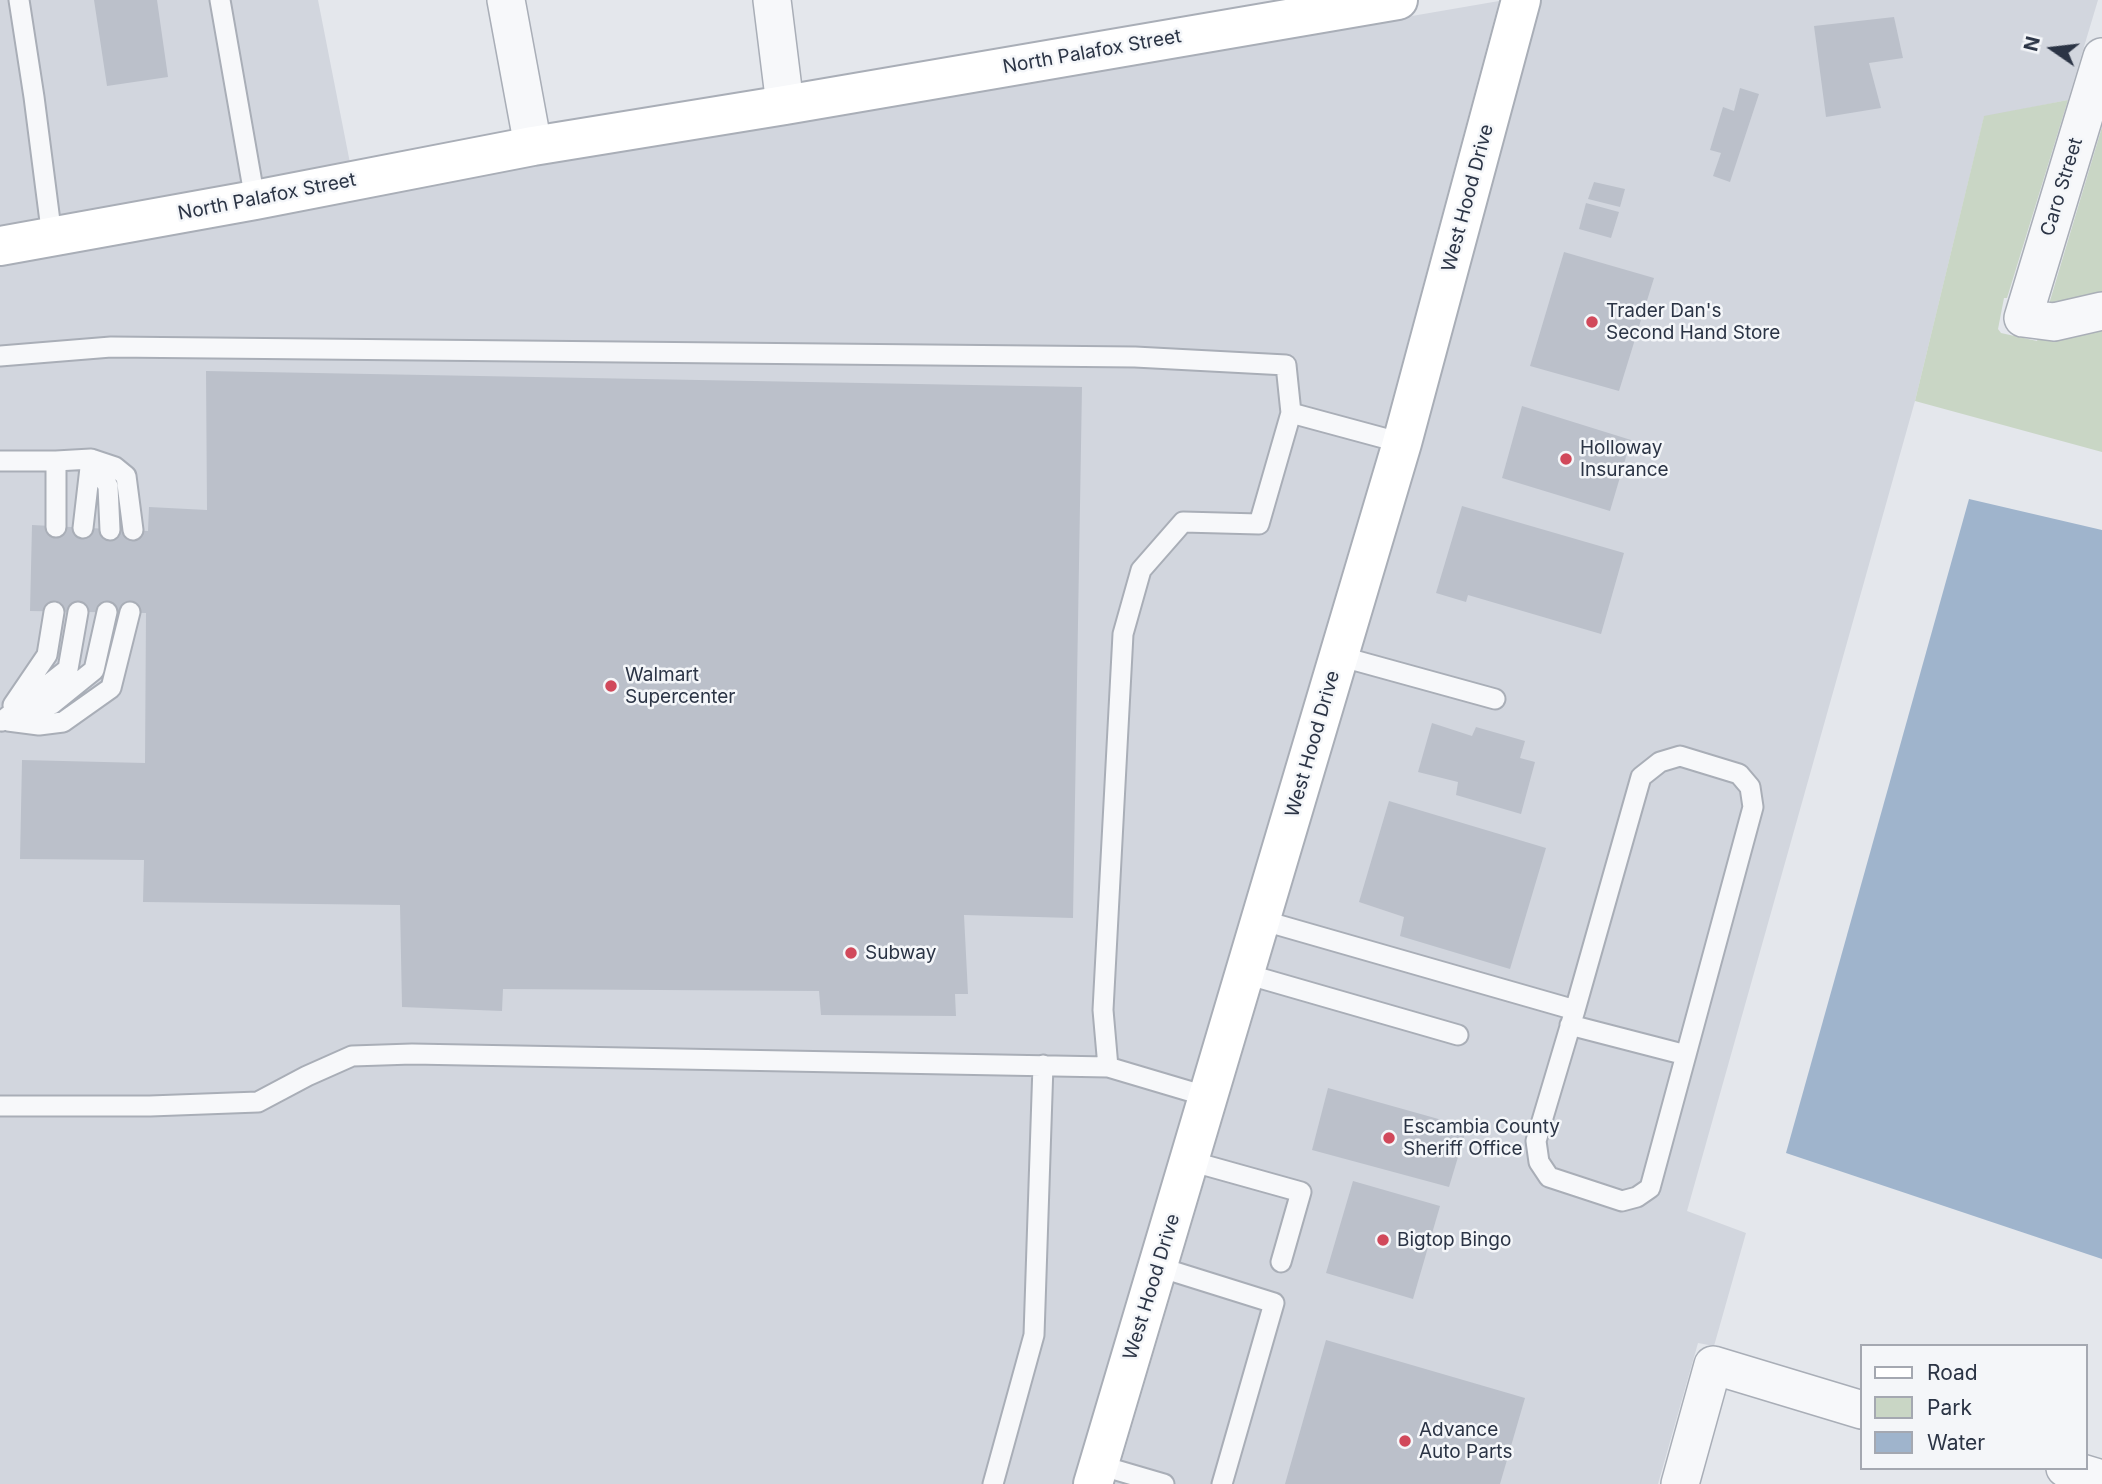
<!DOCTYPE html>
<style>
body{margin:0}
#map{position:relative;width:2102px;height:1484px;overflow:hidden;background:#e4e7ec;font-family:Inter,sans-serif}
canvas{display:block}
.legend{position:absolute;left:1860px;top:1344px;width:228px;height:126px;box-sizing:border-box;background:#f4f6f9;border:2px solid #a4a8b1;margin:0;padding:9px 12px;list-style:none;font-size:21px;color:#2b3445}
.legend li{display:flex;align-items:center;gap:14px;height:35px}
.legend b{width:35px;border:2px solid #a4a8b1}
.north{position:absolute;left:2018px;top:14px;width:70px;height:70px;-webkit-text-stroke:5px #f4f6f9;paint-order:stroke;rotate:284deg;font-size:19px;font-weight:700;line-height:28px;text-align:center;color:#2b3445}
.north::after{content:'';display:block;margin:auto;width:24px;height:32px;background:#2b3445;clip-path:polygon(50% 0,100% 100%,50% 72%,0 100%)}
</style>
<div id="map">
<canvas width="2102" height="1484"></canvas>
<ul class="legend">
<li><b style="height:9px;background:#fff"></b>Road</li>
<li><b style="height:19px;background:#c9d6c5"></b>Park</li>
<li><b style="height:19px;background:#9fb4cc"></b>Water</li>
</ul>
<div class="north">N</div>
</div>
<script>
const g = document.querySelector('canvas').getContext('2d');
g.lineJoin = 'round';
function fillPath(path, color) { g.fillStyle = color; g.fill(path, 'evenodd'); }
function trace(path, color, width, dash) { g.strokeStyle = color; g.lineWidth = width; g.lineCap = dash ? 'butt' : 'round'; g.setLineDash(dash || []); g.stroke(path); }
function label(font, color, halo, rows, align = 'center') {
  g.font = font + ' Inter,sans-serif'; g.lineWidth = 5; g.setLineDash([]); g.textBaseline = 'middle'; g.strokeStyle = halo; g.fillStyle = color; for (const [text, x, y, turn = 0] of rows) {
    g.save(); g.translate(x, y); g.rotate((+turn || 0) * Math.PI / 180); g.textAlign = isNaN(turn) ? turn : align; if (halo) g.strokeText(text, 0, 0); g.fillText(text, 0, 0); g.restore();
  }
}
fillPath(new Path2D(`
 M0 0H318L350 163 0 228Z
 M1542 0H2098L2068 100 1984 117 1915 401 1687 1211 1746 1233 1714 1346 1698 1343 1658 1484H1115L1421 449Z
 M1499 1 1382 438 1072 1484H0V264L429 185 740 130 789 122H807L808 120Z`), '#d2d6de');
fillPath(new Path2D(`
 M2068 100 2007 298H2004L1998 329 2001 333 2037 341 2038 338 2061 340 2102 330V452L1915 401 1984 116Z
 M2102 127V292L2049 304Z`), '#c9d6c5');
fillPath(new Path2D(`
 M1969 499 2102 530V1259L1786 1153Z`), '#9fb4cc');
fillPath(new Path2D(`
 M94 0H157L168 77 107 86Z
 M1894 17 1903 58 1869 63 1881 108 1826 117 1814 26Z
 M1740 88 1759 94 1730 182 1713 176 1721 153 1710 150 1723 107 1734 111Z
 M1594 182 1625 189 1620 207 1588 199Z
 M1586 203 1619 212 1611 238 1579 229Z
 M1564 252 1654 278 1619 391 1530 366Z
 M206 371 1082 387 1073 918 964 915 968 994H955L956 1016 821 1015 819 991 503 989 502 1011 402 1007 400 905 143 902 144 860 20 859 22 760 145 763 146 613 30 611 32 525 148 531 149 507 207 510Z
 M1522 406 1631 440 1610 511 1502 478Z
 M1462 506 1624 553 1601 634 1468 595 1466 602 1436 593Z
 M1432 723 1472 736 1476 727 1525 741 1520 758 1535 762 1521 814 1456 795 1458 782 1418 772Z
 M1389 801 1546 848 1510 969 1400 936 1404 917 1359 902Z
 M1328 1088 1467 1127 1449 1187 1312 1150Z
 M1353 1181 1440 1206 1413 1299 1326 1273Z
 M1326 1340 1525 1398 1500 1484H1285Z`), '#bbc0ca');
const lane = new Path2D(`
 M19 0 34 97 52 237
 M220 0 255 200
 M0 356 111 347 1135 357 1286 365 1291 413 1402 443
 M0 461H56
 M56 527V461L91 459 83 528
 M110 530 108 486 91 459 115 467 126 476 133 530
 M78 612 68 669 2 721 52 704 94 670 107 612
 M1339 656 1495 699
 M13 705 47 655 54 612
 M8 721 39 725 63 722 111 688 130 612
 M1261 920 1575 1010 1536 1141 1539 1162 1549 1177 1622 1201 1637 1197 1650 1188 1753 807 1750 787 1739 774 1680 756 1660 762 1641 777 1575 1010
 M1246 974 1458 1035
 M1570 1025 1686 1055
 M1108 1067 1103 1010 1123 634 1141 570 1183 522 1259 524 1291 413
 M0 1106H150L258 1102 307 1076 352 1056 412 1054 1108 1067 1209 1097
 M1190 1161 1301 1192 1281 1262
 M1159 1267 1274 1303 1222 1484
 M1099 1465 1164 1484
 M993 1484 1034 1335 1043 1065`);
const street = new Path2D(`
 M506 0 533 146
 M772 0 785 105
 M2102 57 2023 318 2054 322 2102 311
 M2065 1468 2102 1479
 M1680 1484 1713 1365 1862 1410`);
const secondary = new Path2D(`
 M0 246 255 200 533 146 785 105 1398 0
 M1093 1484 1402 443 1521 0`);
trace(lane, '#a9aeb7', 23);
trace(street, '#a9aeb7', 40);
trace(secondary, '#a9aeb7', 42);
trace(lane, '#f7f8fa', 19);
trace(street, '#f7f8fa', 37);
trace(secondary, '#fff', 38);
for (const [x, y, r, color] of [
 [1592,322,7,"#d1495b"],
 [1566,459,7,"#d1495b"],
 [611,686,7,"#d1495b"],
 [851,953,7,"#d1495b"],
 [1389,1138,7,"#d1495b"],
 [1383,1240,7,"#d1495b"],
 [1405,1441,7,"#d1495b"]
]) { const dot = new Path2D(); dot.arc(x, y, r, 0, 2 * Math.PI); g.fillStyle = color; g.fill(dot); trace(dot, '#f4f6f9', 2.5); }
label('19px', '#2b3445', '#f4f6f9', [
 ["North Palafox Street",1092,52,-10],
 ["Caro Street",2062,187,-73],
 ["North Palafox Street",267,197,-11],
 ["West Hood Drive",1468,198,-75],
 ["West Hood Drive",1313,744,-74],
 ["West Hood Drive",1152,1287,-73]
]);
label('19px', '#2b3445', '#f4f6f9', [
 ["Trader Dan's",1606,311],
 ["Second Hand Store",1606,333],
 ["Holloway",1580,448],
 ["Insurance",1580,470],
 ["Walmart",625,675],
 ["Supercenter",625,697],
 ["Subway",865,953],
 ["Escambia County",1403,1127],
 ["Sheriff Office",1403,1149],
 ["Bigtop Bingo",1397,1240],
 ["Advance",1419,1430],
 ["Auto Parts",1419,1452]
], 'left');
</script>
